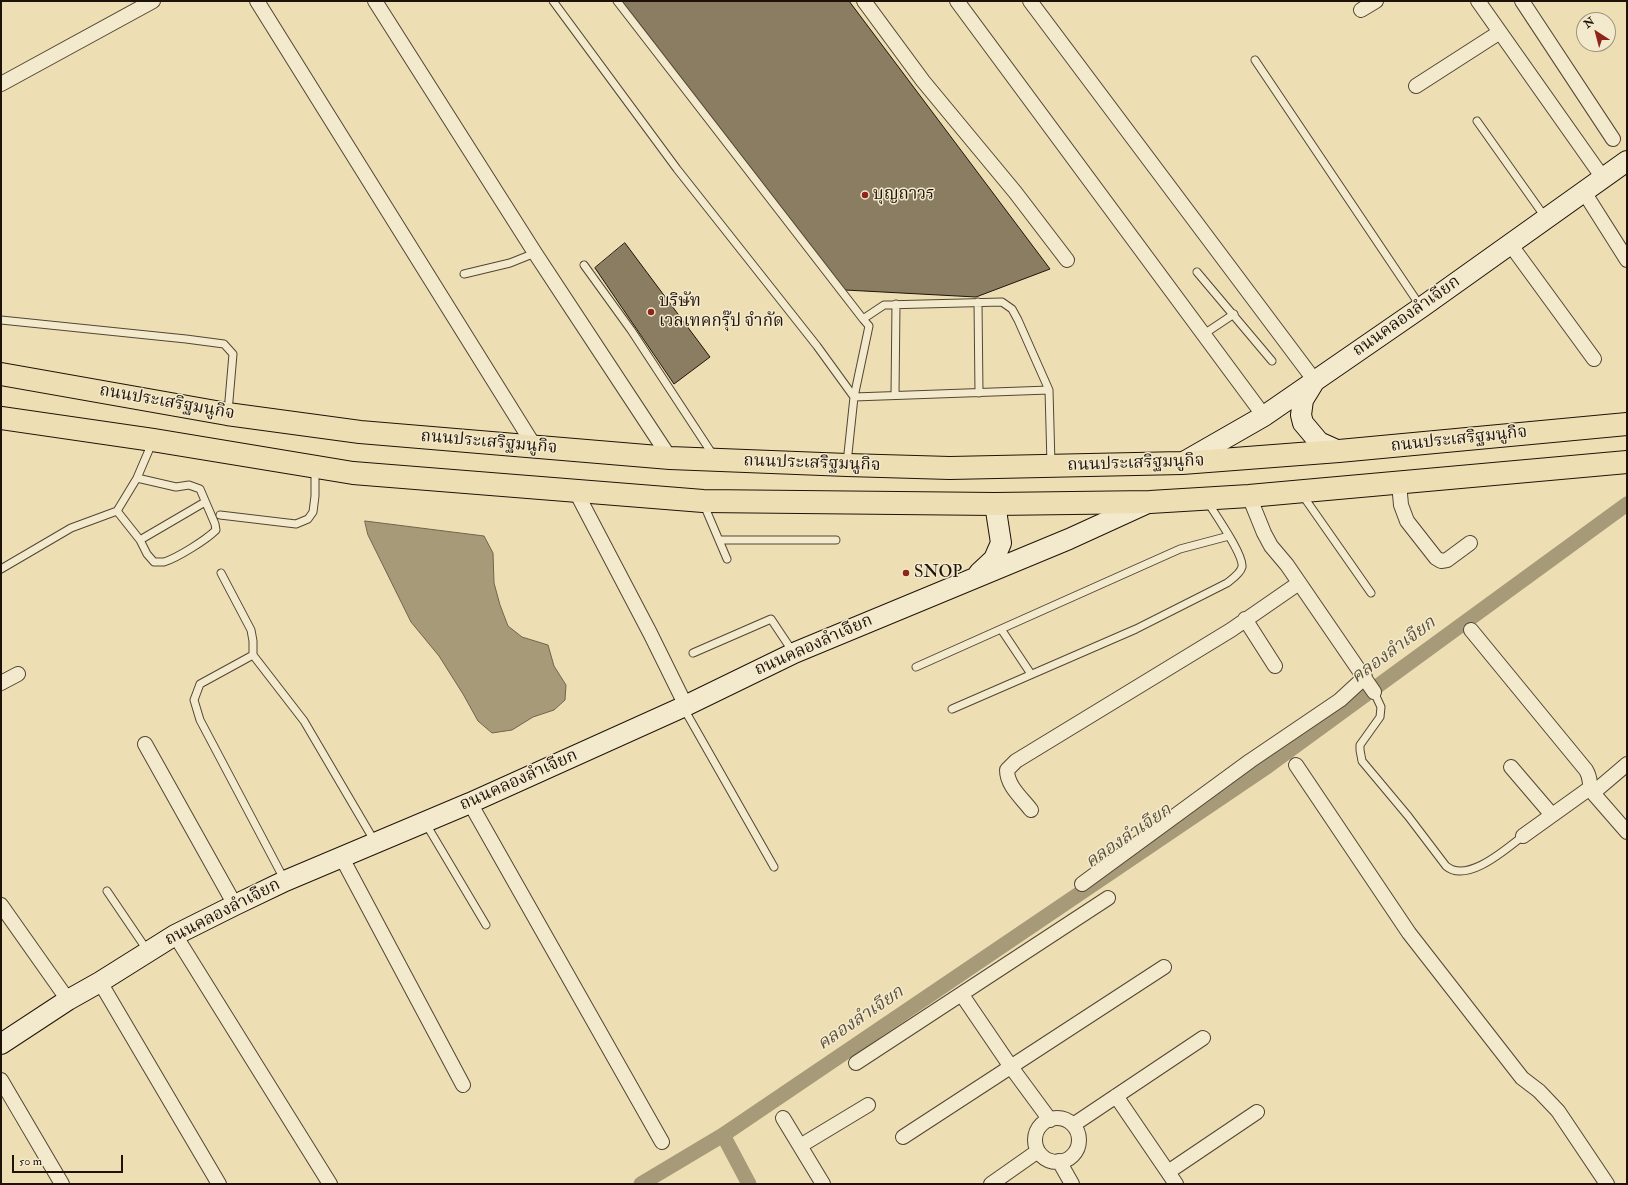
<!DOCTYPE html>
<meta charset="utf-8">
<style>
body{margin:0}
#map{position:relative;width:1628px;height:1185px;overflow:hidden;background:#eddfb3;font-family:"IM FELL Double Pica",serif}
canvas{display:block}
.frame{position:absolute;inset:0;border:2px solid #1f1309;pointer-events:none}
.north{position:absolute;left:1576px;top:12px;width:40px;height:40px;box-sizing:border-box;background:#f3eace;border:1px solid #9e947f;border-radius:50%;rotate:324deg;font-size:11px;font-weight:700;line-height:16px;text-align:center;color:#1f1309}
.north::after{content:'';display:block;margin:auto;width:14px;height:18px;background:#8f2418;clip-path:polygon(50% 0,100% 100%,50% 72%,0 100%)}
.scale{position:absolute;left:12px;top:1155px;width:111px;height:18px;box-sizing:border-box;border:2px solid #1f1309;border-top:0;padding-left:5px;font-size:12px;line-height:14px;white-space:nowrap;color:#1f1309;-webkit-text-stroke:3px #f3eace;paint-order:stroke}
</style>
<div id="map">
<canvas width="1628" height="1185"></canvas>
<div class="frame"></div>
<div class="north">N</div>
<div class="scale">50 m</div>
</div>
<script>
const g = document.querySelector('canvas').getContext('2d');
g.lineJoin = 'round';
function fillPath(path, color) { g.fillStyle = color; g.fill(path, 'evenodd'); }
function trace(path, color, width, dash) { g.strokeStyle = color; g.lineWidth = width; g.lineCap = dash ? 'butt' : 'round'; g.setLineDash(dash || []); g.stroke(path); }
function label(font, color, halo, rows, align = 'center') {
  g.font = font + ' "IM FELL Double Pica","Noto Serif Thai",serif'; g.lineWidth = 3; g.setLineDash([]); g.textBaseline = 'middle'; g.strokeStyle = halo; g.fillStyle = color; for (const [text, x, y, turn = 0] of rows) {
    g.save(); g.translate(x, y); g.rotate((+turn || 0) * Math.PI / 180); g.textAlign = isNaN(turn) ? turn : align; if (halo) g.strokeText(text, 0, 0); g.fillText(text, 0, 0); g.restore();
  }
}
const water = new Path2D(`
 M365 521 484 536 493 553 494 583 500 605 508 626 522 637 548 645 554 666 566 685 565 700 554 710 533 717 512 730 492 733 478 721 463 694 439 656 411 622 368 535Z`);
fillPath(water, '#a79a79');
trace(water, '#71644c', 1);
trace(new Path2D(`
 M723 1135 749 1184
 M641 1184 723 1135 1268 766 1627 504`), '#a79a79', 15);
const building = new Path2D(`
 M622 1H849L1050 269 976 297 845 290Z
 M625 243 710 357 674 384 595 268Z`);
fillPath(building, '#8a7d61');
trace(building, '#1f1309', 1);
const lane = new Path2D(`
 M553 1 677 169 817 346 854 397 1049 390
 M617 1 863 319
 M1255 60 1421 307
 M1477 121 1545 217
 M584 265 631 330 713 455
 M1197 272 1272 361
 M464 274 510 263 535 253
 M978 302 979 393
 M1 320 186 339 224 344 233 354 228 412
 M1204 334 1234 314
 M895 395 896 304
 M847 463 854 397 869 326 863 319 884 305 1002 302 1012 309 1018 320 1049 390 1051 464
 M1301 493 1371 593
 M704 505 727 559
 M117 511 140 540 147 554 154 562C157 562 161 562 164 562 177 558 206 540 216 530L215 524 200 489 189 485 176 487 137 478
 M220 515 296 524 308 519 313 512 315 496V469
 M140 540 205 502
 M719 540H836
 M1 569 71 528 117 511 137 478 152 443
 M221 573 251 630 253 641V655L304 721 375 842
 M1001 629 1031 674
 M693 653 771 619 793 652
 M253 655 200 684 194 700 200 720 284 879
 M916 667 1180 549 1229 536
 M1374 692 1381 707 1380 717 1360 745V750L1362 761 1408 816 1446 866C1467 884 1506 849 1523 836
 M683 707 774 867
 M952 709 1136 629 1227 583C1232 579 1240 574 1242 567 1244 555 1215 514 1207 501
 M426 824 486 925
 M107 891 147 950`);
const street = new Path2D(`
 M257 1 535 447
 M375 1 535 253 670 458
 M864 1 923 81 1015 192 1067 260
 M957 1 1264 416
 M1030 1 1315 381
 M1478 1 1603 178
 M1522 1 1613 139
 M1361 10 1376 1
 M1 84 153 1
 M1416 86 1500 32
 M1584 192 1627 260
 M1510 244 1594 359
 M1399 483 1401 505 1407 521 1436 558 1441 561 1447 560 1470 543
 M575 490 650 633 686 706
 M1249 496 1264 533 1271 546 1287 565 1374 692
 M1245 619 1275 666
 M1471 630 1586 770C1592 780 1588 785 1593 793L1627 832
 M1 683 18 674
 M145 744 235 905
 M1296 765 1409 933 1522 1078 1539 1091 1558 1111 1607 1184
 M1511 767 1552 815
 M1593 793 1627 764
 M470 803 662 1142
 M1031 810C1022 798 1007 786 1007 770L1016 761 1231 630 1299 583
 M1523 836 1590 788
 M342 858 463 1085
 M1082 884 1250 761 1340 700 1365 677
 M1 905 68 1000
 M175 935 330 1184
 M100 982 219 1184
 M962 995 1011 1067 1050 1120
 M856 1063 1108 898
 M1 1080 62 1184
 M1116 1096 1176 1184
 M783 1118 823 1184
 M1035 1140a22 22 0 1 1 44 0a22 22 0 1 1-44 0Z
 M1073 1125 1203 1038
 M903 1137 1164 967
 M800 1146 868 1105
 M1059 1161 1072 1184
 M1168 1172 1257 1112
 M991 1184 1038 1151`);
const secondary = new Path2D(`
 M1314 382 1303 400 1301 415 1303 423 1319 442 1339 451
 M1182 463 1264 416 1422 307 1627 161
 M979 573 994 559 1001 543 995 504
 M1 1044 68 1000 100 982 175 935 235 905 285 881 470 803 683 707 794 653 1069 539 1150 502`);
const primary = new Path2D(`
 M1 374 227 414 360 432 670 458 847 465 950 468 1182 463 1339 451 1627 424
 M1 418 153 440 353 473 703 501 995 504 1150 502 1249 496 1627 462`);
trace(lane, '#524634', 9);
trace(street, '#524634', 16);
trace(secondary, '#1f1309', 22);
trace(primary, '#1f1309', 24);
trace(lane, '#f3eace', 7);
trace(street, '#f3eace', 14);
trace(secondary, '#f3eace', 20);
trace(primary, '#eddfb3', 22);
for (const [x, y, r, color] of [
 [865,195,4,"#8f2418"],
 [651,312,4,"#8f2418"],
 [906,573,4,"#8f2418"]
]) { const dot = new Path2D(); dot.arc(x, y, r, 0, 2 * Math.PI); g.fillStyle = color; g.fill(dot); trace(dot, '#f3eace', 1.5); }
label('17px', '#1f1309', '#f3eace', [
 ["บุญถาวร",873,195],
 ["บริษัท",659,302],
 ["เวลเทคกรุ๊ป จำกัด",659,322],
 ["SNOP",914,573]
], 'left');
label('17px', '#1f1309', '#f3eace', [
 ["ถนนคลองลำเจียก",1407,317,-35],
 ["ถนนประเสริฐมนูกิจ",167,403,10],
 ["ถนนประเสริฐมนูกิจ",1459,440,-6],
 ["ถนนประเสริฐมนูกิจ",489,443,5],
 ["ถนนประเสริฐมนูกิจ",812,464,2],
 ["ถนนประเสริฐมนูกิจ",1136,464,-2],
 ["ถนนคลองลำเจียก",814,646,-24],
 ["ถนนคลองลำเจียก",519,781,-24],
 ["ถนนคลองลำเจียก",223,913,-27]
]);
label('italic 18px', '#5c503b', '#f3eace', [
 ["คลองลำเจียก",1394,651,-36],
 ["คลองลำเจียก",1129,837,-34],
 ["คลองลำเจียก",861,1019,-34]
]);
</script>
